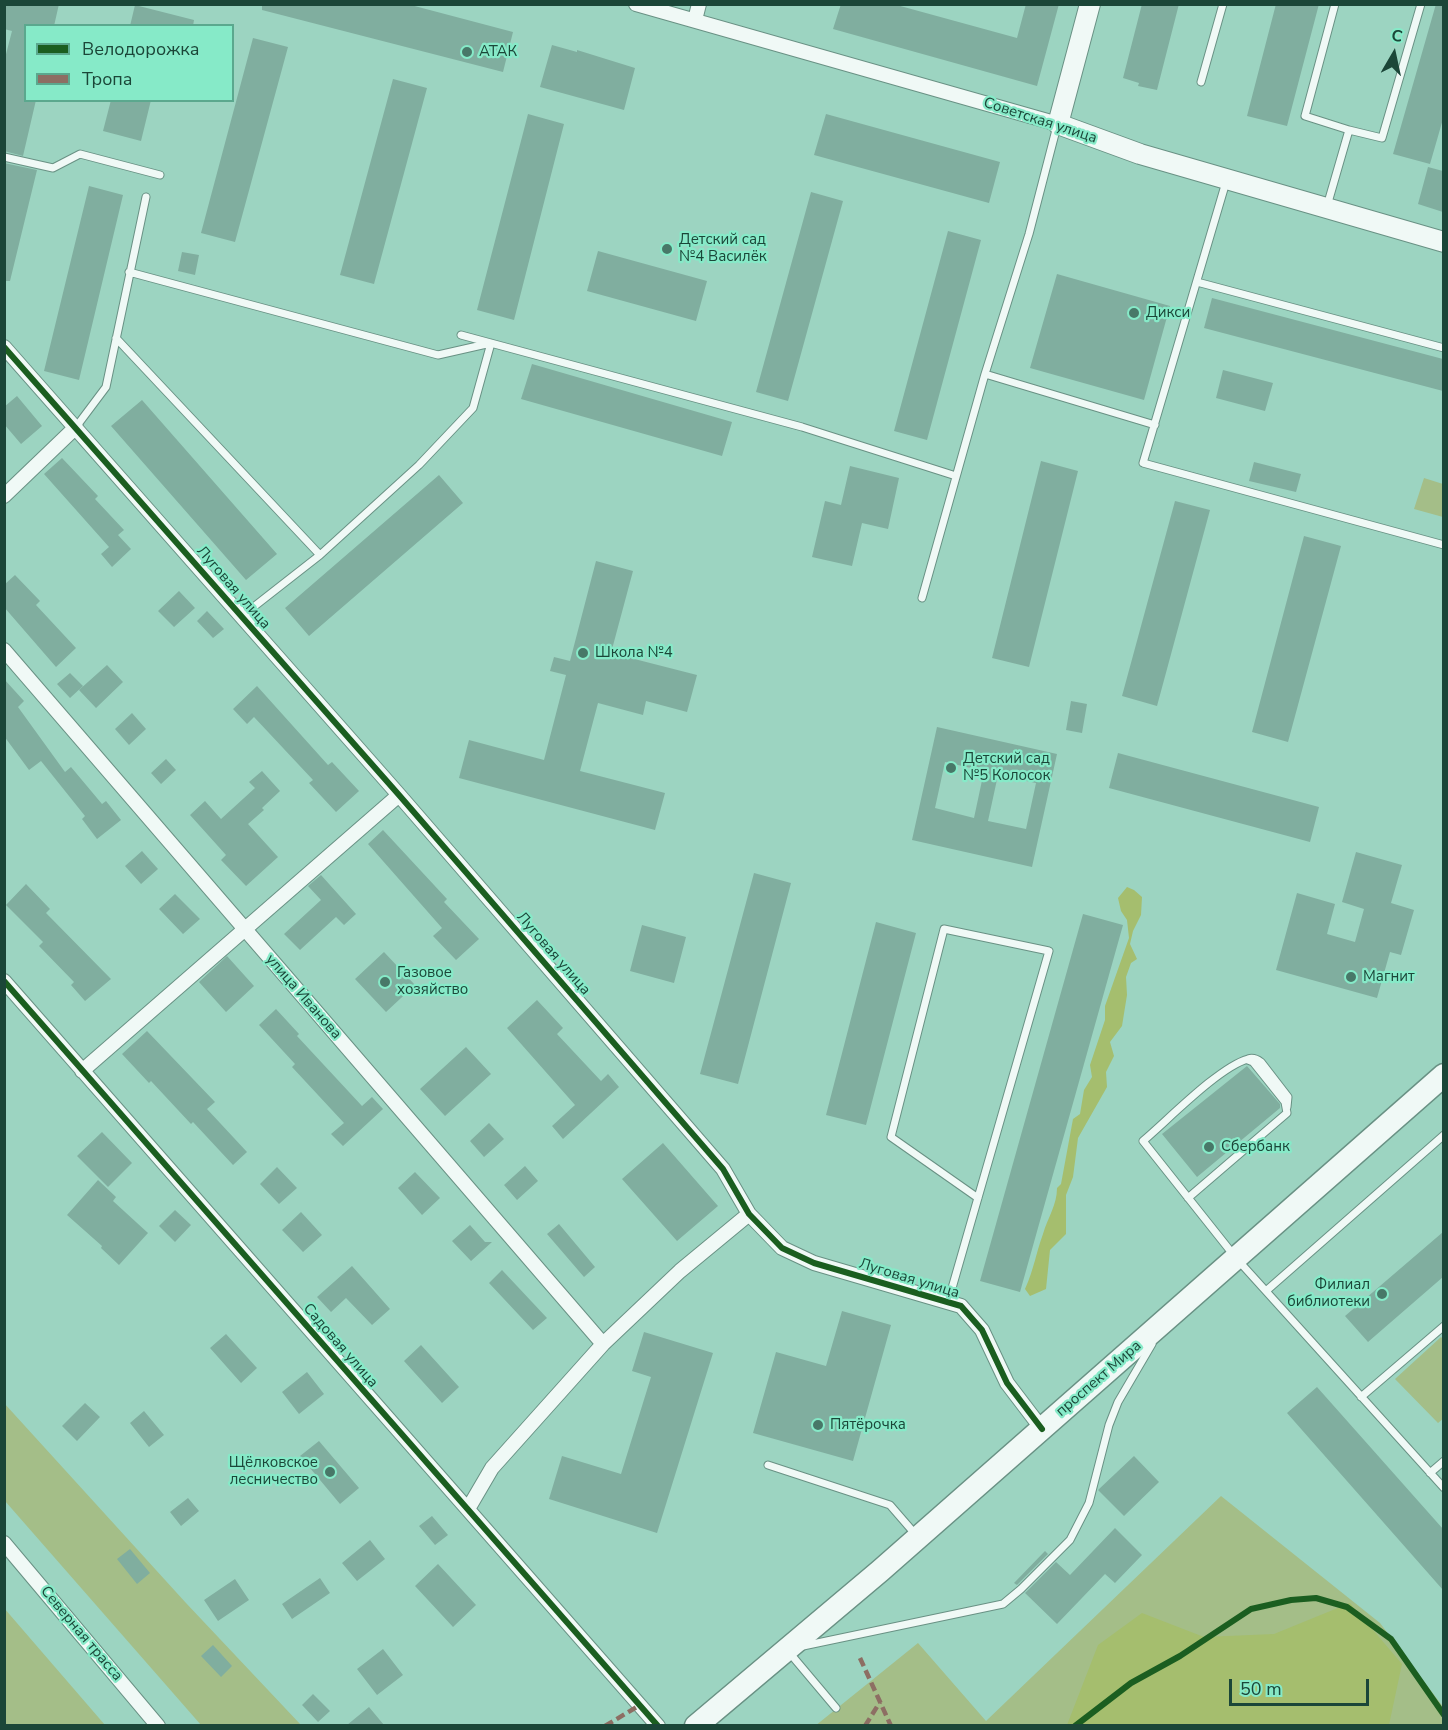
<!DOCTYPE html>
<meta charset="utf-8">
<style>
body{margin:0}
#map{position:relative;width:1448px;height:1730px;overflow:hidden;background:#9cd4c1;font-family:"Nunito Sans",sans-serif}
canvas{display:block}
.frame{position:absolute;inset:0;border:6px solid #1b4638;pointer-events:none}
.legend{position:absolute;left:24px;top:24px;width:210px;height:78px;box-sizing:border-box;background:#86eac8;border:2px solid #5ba88e;margin:0;padding:8px 10px;list-style:none;font-size:18px;color:#1b4638}
.legend li{display:flex;align-items:center;gap:12px;height:30px}
.legend b{width:30px;border:2px solid #5ba88e}
.north{position:absolute;left:1364px;top:24px;width:60px;height:60px;-webkit-text-stroke:4px #86eac8;paint-order:stroke;rotate:9deg;font-size:16px;font-weight:700;line-height:24px;text-align:center;color:#1b4638}
.north::after{content:'';display:block;margin:auto;width:21px;height:27px;background:#1b4638;clip-path:polygon(50% 0,100% 100%,50% 72%,0 100%)}
.scale{position:absolute;left:1229px;top:1679px;width:140px;height:27px;box-sizing:border-box;border:3px solid #1b4638;border-top:0;padding-left:8px;font-size:18px;line-height:21px;white-space:nowrap;color:#1b4638;-webkit-text-stroke:4px #86eac8;paint-order:stroke}
</style>
<div id="map">
<canvas width="1448" height="1730"></canvas>
<div class="frame"></div>
<ul class="legend">
<li><b style="height:8px;background:#1b5e20"></b>Велодорожка</li>
<li><b style="height:8px;background:#8d6e63"></b>Тропа</li>
</ul>
<div class="north">С</div>
<div class="scale">50 m</div>
</div>
<script>
const g = document.querySelector('canvas').getContext('2d');
g.lineJoin = 'round';
function fillPath(path, color) { g.fillStyle = color; g.fill(path, 'evenodd'); }
function trace(path, color, width, dash) { g.strokeStyle = color; g.lineWidth = width; g.lineCap = dash ? 'butt' : 'round'; g.setLineDash(dash || []); g.stroke(path); }
function label(font, color, halo, rows, align = 'center') {
  g.font = font + ' "Nunito Sans",sans-serif'; g.lineWidth = 4.5; g.setLineDash([]); g.textBaseline = 'middle'; g.strokeStyle = halo; g.fillStyle = color; for (const [text, x, y, turn = 0] of rows) {
    g.save(); g.translate(x, y); g.rotate((+turn || 0) * Math.PI / 180); g.textAlign = isNaN(turn) ? turn : align; if (halo) g.strokeText(text, 0, 0); g.fillText(text, 0, 0); g.restore();
  }
}
fillPath(new Path2D(`
 M1424 478 1443 484V517L1414 509Z
 M1441 1337 1444 1340V1418L1438 1423 1395 1379Z
 M4 1403 186 1603 301 1725H201L5 1501Z
 M1221 1496 1380 1623 1444 1708 1443 1726H815L918 1643 986 1721Z
 M4 1608 105 1725H5Z`), '#a4be88');
fillPath(new Path2D(`
 M1127 887 1134 890 1142 897 1141 915 1133 931 1130 944 1137 959 1131 963 1126 977 1127 995 1122 1026 1110 1042 1114 1056 1106 1072 1107 1087 1078 1138 1073 1177 1066 1195V1234L1050 1250 1046 1289 1030 1296 1025 1289C1034 1269 1036 1253 1043 1234 1048 1217 1057 1205 1057 1188L1061 1184 1073 1119 1080 1114 1084 1090 1092 1077 1090 1065 1105 1020V1006L1129 938 1127 920 1121 911 1118 898Z
 M1350 1603 1402 1664 1389 1725H1067L1098 1645 1142 1613 1204 1637 1274 1634Z`), '#a5be6e');
fillPath(new Path2D(`
 M4 4H59L54 26H26V100H36L23 156 4 151V62L12 31 4 29Z
 M262 4H407L513 32 503 72 262 10Z
 M841 4H893L1017 38 1026 4H1059L1037 86 833 29Z
 M1142 4H1179L1157 90 1138 86 1139 83 1123 78Z
 M1276 4H1319L1287 126 1247 116Z
 M1436 4H1443V119L1430 164 1393 154Z
 M135 5 194 20 193 26H130Z
 M253 38 288 47 235 242 201 233Z
 M552 45 577 52V50L635 68 624 110 540 87Z
 M393 79 427 88 374 284 340 275Z
 M111 100H151L141 141 103 131Z
 M528 114 564 124 514 320 477 310Z
 M826 114 1000 162 989 203 814 155Z
 M4 163 37 170 10 281H4Z
 M1428 167 1443 171V212L1418 204Z
 M89 186 123 195 79 380 44 371Z
 M811 192 843 201 788 401 756 392Z
 M948 231 981 240 927 440 894 431Z
 M598 251 707 281 696 321 587 291Z
 M182 252 199 255 195 275 178 271Z
 M1057 274 1170 306 1144 400 1030 368Z
 M1212 298 1443 359V391L1204 328Z
 M532 364 732 422 722 456 521 399Z
 M1223 370 1273 383 1265 411 1216 398Z
 M17 396 42 426 21 444 4 424V407Z
 M142 400 277 554 246 580 111 426Z
 M62 458 98 496 95 499 124 530 118 535 131 549 112 567 101 554 109 547 44 474Z
 M1041 461 1078 471 1029 667 992 658Z
 M1254 462 1301 474 1296 492 1249 481Z
 M850 466 899 478 888 529 862 523 852 566 812 557 825 501 841 505Z
 M439 475 463 503 309 636 285 608Z
 M1175 501 1210 510 1157 706 1122 696Z
 M1304 536 1341 546 1288 742 1252 732Z
 M596 561 633 571 611 653 697 675 687 712 646 701 643 715 598 703 580 771 665 793 655 830 459 778 469 740 544 760 566 675 550 671 554 657 570 661Z
 M15 575 40 601 36 605 76 648 56 667 4 607V585Z
 M179 591 195 608 174 627 158 611Z
 M207 611 224 629 213 638 197 621Z
 M107 665 123 682 96 708 79 690Z
 M70 673 83 686 70 698 57 684Z
 M4 679 24 701 18 707 65 772 71 767 102 804 106 801 121 820 97 839 82 819 85 816 41 761 29 770 4 736Z
 M257 686 328 765 332 762 359 791 336 812 309 783 313 780 254 717 247 724 233 709Z
 M1071 701 1087 704 1082 733 1066 730Z
 M132 713 146 729 129 745 115 729Z
 M937 727 1057 754 1032 867 912 840ZM945 762 984 771 974 818 935 808ZM998 775 1036 783 1026 829 988 821Z
 M1118 753 1319 807 1310 842 1109 788Z
 M166 759 176 770 161 784 151 773Z
 M262 771 280 791 262 808 264 810 248 824 278 857 246 886 221 860 226 855 190 815 205 801 221 819 255 788 249 782Z
 M383 830 447 899 444 902 479 939 456 960 433 936 442 928 368 844Z
 M142 851 158 869 141 884 125 866Z
 M1356 852 1402 865 1391 903 1414 910 1401 955 1390 952 1377 998 1276 970 1297 893 1335 904 1327 934 1355 942 1364 909 1342 902Z
 M754 873 791 883 738 1084 700 1074Z
 M321 875 356 914 344 925 336 917 300 950 284 934 321 900 308 886Z
 M26 884 50 909 46 913 111 979 85 1001 71 985 74 982 39 946 43 942 6 905Z
 M175 894 200 919 183 934 159 909Z
 M1083 914 1123 925 1020 1292 980 1281Z
 M876 922 916 933 866 1125 826 1115Z
 M642 925 686 937 674 983 630 971Z
 M384 952 415 985 386 1012 355 979Z
 M227 956 254 986 226 1012 199 982Z
 M537 1000 563 1028 557 1034 601 1081 608 1074 619 1087 563 1139 552 1126 575 1105 507 1028Z
 M276 1009 299 1034 297 1036 362 1106 372 1097 383 1109 343 1146 331 1134 344 1123 292 1067 295 1064 259 1025Z
 M147 1031 215 1102 207 1109 247 1152 233 1165 193 1122 191 1124 151 1081 149 1083 122 1054Z
 M466 1047 491 1074 445 1116 420 1089Z
 M1247 1066 1280 1104V1108L1197 1177 1162 1134Z
 M489 1123 504 1139 484 1157 470 1141Z
 M102 1132 132 1163 108 1187 77 1156Z
 M663 1143 718 1206 677 1241 622 1179Z
 M525 1166 538 1181 517 1200 504 1185Z
 M277 1167 297 1188 279 1204 260 1184Z
 M415 1172 440 1198 422 1215 398 1188Z
 M98 1180 116 1197 113 1201 148 1233 119 1265 101 1248 102 1246 67 1215Z
 M175 1210 191 1225 175 1242 159 1226Z
 M301 1212 322 1235 303 1252 282 1230Z
 M559 1224 595 1267 584 1277 547 1234Z
 M470 1225 485 1242H492L471 1261 452 1241Z
 M1443 1232V1277L1368 1342 1345 1316Z
 M352 1266 390 1309 372 1325 346 1298 331 1312 317 1297Z
 M502 1270 547 1318 533 1330 489 1283Z
 M842 1311 891 1325 853 1461 753 1433 776 1352 826 1366Z
 M644 1332 713 1353 657 1533 549 1499 562 1456 621 1474 651 1377 632 1371Z
 M226 1334 257 1368 241 1383 210 1348Z
 M421 1345 459 1387 442 1403 404 1361Z
 M307 1372 324 1394 299 1414 282 1392Z
 M1317 1387 1443 1529V1590L1287 1413Z
 M85 1403 100 1417 77 1441 62 1426Z
 M144 1411 164 1435 149 1447 130 1423Z
 M319 1441 359 1488 340 1504 300 1456Z
 M1134 1456 1159 1482 1124 1516 1098 1490Z
 M188 1498 199 1511 181 1526 170 1512Z
 M432 1516 448 1535 435 1545 419 1526Z
 M1115 1528 1142 1555 1115 1583 1105 1574 1057 1624 1025 1593 1056 1562 1070 1575Z
 M370 1540 385 1559 357 1581 342 1563Z
 M130 1549 150 1573 137 1584 117 1559Z
 M1045 1551 1048 1554 1017 1585 1014 1583Z
 M438 1564 476 1605 453 1627 415 1586Z
 M320 1578 330 1593 292 1619 282 1604Z
 M235 1579 249 1600 218 1621 204 1600Z
 M213 1645 232 1666 221 1677 201 1656Z
 M383 1649 403 1675 377 1695 357 1669Z
 M313 1694 330 1711 318 1722 302 1705Z
 M369 1707 384 1725H347Z`), '#80ae9f');
const lane = new Path2D(`
 M1335 4 1305 116 1349 130
 M1201 82 1223 4
 M4 157 53 168 80 154 160 175
 M1226 182 1143 463 1444 545
 M1327 206 1349 130 1382 138 1421 4
 M129 272 438 355 491 343 473 408 419 465 320 555 242 616
 M1197 282 1444 348
 M461 335 802 427 956 476
 M116 338 320 555
 M985 374 1155 425
 M76 427 106 387 146 197
 M922 598 985 374 1029 234 1057 126
 M1287 1107 1288 1097 1261 1062C1257 1059 1253 1057 1248 1059 1219 1067 1168 1120 1143 1141L1236 1258 1444 1488
 M1188 1198 1287 1113 1285 1102 1253 1062 1248 1060
 M1266 1291 1444 1135
 M948 1302 1049 951 944 929 891 1137 978 1198
 M1361 1397 1444 1326
 M768 1465 890 1505 916 1535
 M1430 1473 1444 1461
 M803 1646 1003 1604 1021 1589 1070 1540 1089 1503 1109 1425 1118 1402 1152 1344
 M788 1651 836 1708`);
const street = new Path2D(`
 M636 4 1058 124
 M695 20 699 4
 M4 347 399 795 723 1169 749 1214 782 1248 814 1263 961 1306 982 1330 1007 1383 1042 1429
 M4 496 76 427
 M4 650 603 1344
 M4 981 658 1726
 M82 1071 399 795
 M468 1509 492 1468 603 1344 680 1271 749 1214
 M4 1543 158 1726`);
const secondary = new Path2D(`
 M1090 4 1058 124 1140 154 1444 242`);
const primary = new Path2D(`
 M696 1726 880 1571 1444 1075`);
trace(lane, '#699184', 9);
trace(street, '#699184', 16);
trace(secondary, '#699184', 22);
trace(primary, '#699184', 25);
trace(lane, '#f0f9f6', 7);
trace(street, '#f0f9f6', 14);
trace(secondary, '#f0f9f6', 20);
trace(primary, '#f0f9f6', 22);
trace(new Path2D(`
 M860 1658 891 1726
 M605 1726 640 1705
 M865 1726 880 1702`), '#8d6e63', 4.5, [9, 4.5]);
trace(new Path2D(`
 M4 347 399 795 723 1169 749 1214 782 1248 814 1263 961 1306 982 1330 1007 1383 1042 1429
 M4 981 658 1726
 M1075 1726 1131 1683 1180 1656 1251 1609 1291 1600 1316 1598 1347 1607 1391 1639 1444 1715`), '#1b5e20', 6);
for (const [x, y, r, color] of [
 [467,52,6,"#487868"],
 [667,249,6,"#487868"],
 [1134,313,6,"#487868"],
 [583,653,6,"#487868"],
 [951,768,6,"#487868"],
 [1351,977,6,"#487868"],
 [385,982,6,"#487868"],
 [1209,1147,6,"#487868"],
 [1382,1294,6,"#487868"],
 [818,1425,6,"#487868"],
 [330,1472,6,"#487868"]
]) { const dot = new Path2D(); dot.arc(x, y, r, 0, 2 * Math.PI); g.fillStyle = color; g.fill(dot); trace(dot, '#86eac8', 2); }
label('15px', '#1b4638', '#86eac8', [
 ["АТАК",479,52],
 ["Детский сад",679,240],
 ["№4 Василёк",679,257],
 ["Дикси",1146,313],
 ["Школа №4",595,653],
 ["Детский сад",963,759],
 ["№5 Колосок",963,776],
 ["Газовое",397,973],
 ["хозяйство",397,990],
 ["Магнит",1363,977],
 ["Сбербанк",1221,1147],
 ["Филиал",1370,1285,"right"],
 ["библиотеки",1370,1302,"right"],
 ["Пятёрочка",830,1425],
 ["Щёлковское",318,1463,"right"],
 ["лесничество",318,1480,"right"]
], 'left');
label('15px', '#1b4638', '#86eac8', [
 ["Советская улица",1040,121,18],
 ["Луговая улица",233,588,49],
 ["Луговая улица",553,954,49],
 ["улица Иванова",303,997,49],
 ["Луговая улица",909,1279,17],
 ["Садовая улица",340,1346,49],
 ["проспект Мира",1099,1379,-41],
 ["Северная трасса",81,1634,50]
]);
</script>
